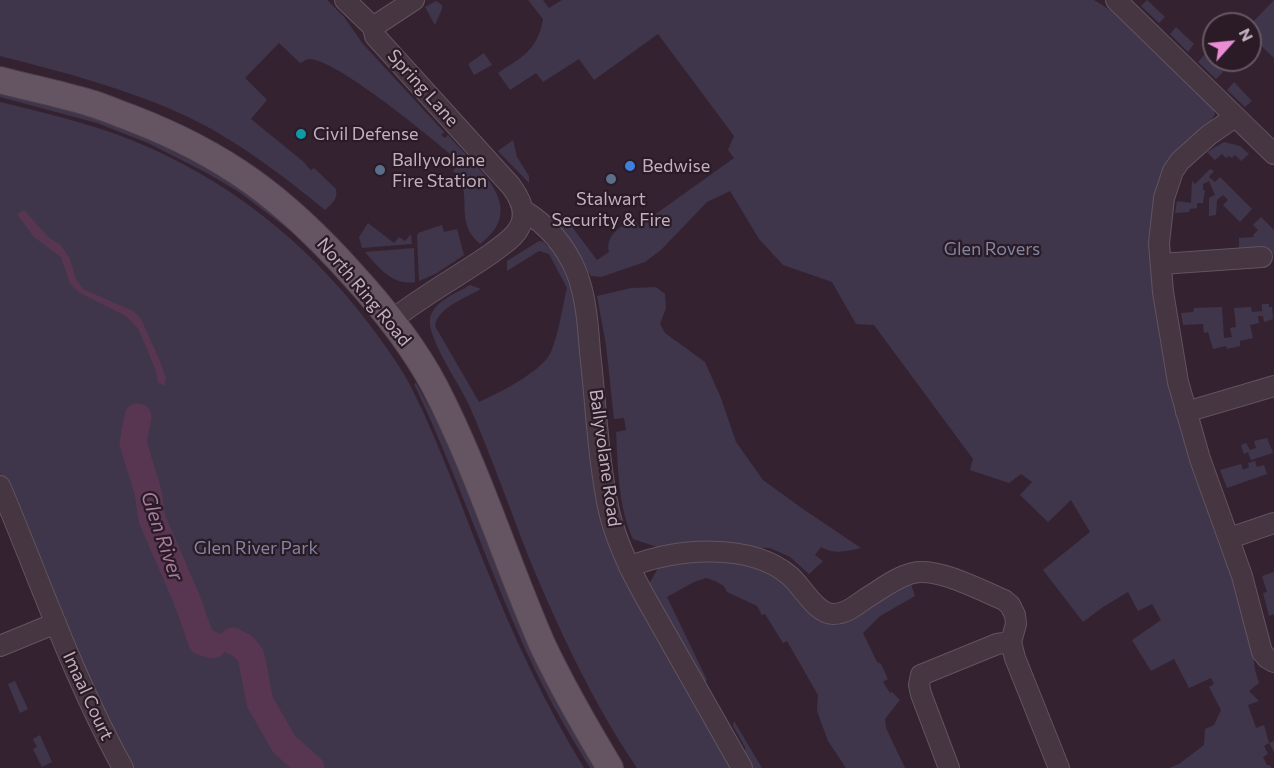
<!DOCTYPE html>
<style>
body{margin:0}
#map{position:relative;width:1274px;height:768px;overflow:hidden;background:#352231;font-family:Commissioner,sans-serif}
canvas{display:block}
.north{position:absolute;left:1202px;top:12px;width:60px;height:60px;box-sizing:border-box;background:#2a1b27;border:2px solid #675763;border-radius:50%;rotate:63deg;font-size:16px;font-weight:700;line-height:24px;text-align:center;color:#c2b0be}
.north::after{content:'';display:block;margin:auto;width:21px;height:27px;background:#ea8dd4;clip-path:polygon(50% 0,100% 100%,50% 72%,0 100%)}
</style>
<div id="map">
<canvas width="1274" height="768"></canvas>
<div class="north">N</div>
</div>
<script>
const g = document.querySelector('canvas').getContext('2d');
g.lineJoin = 'round';
function fillPath(path, color) { g.fillStyle = color; g.fill(path, 'evenodd'); }
function trace(path, color, width, dash) { g.strokeStyle = color; g.lineWidth = width; g.lineCap = dash ? 'butt' : 'round'; g.setLineDash(dash || []); g.stroke(path); }
function label(font, color, halo, rows, align = 'center') {
  g.font = font + ' Commissioner,sans-serif'; g.lineWidth = 4.5; g.setLineDash([]); g.textBaseline = 'middle'; g.strokeStyle = halo; g.fillStyle = color; for (const [text, x, y, turn = 0] of rows) {
    g.save(); g.translate(x, y); g.rotate((+turn || 0) * Math.PI / 180); g.textAlign = isNaN(turn) ? turn : align; if (halo) g.strokeText(text, 0, 0); g.fillText(text, 0, 0); g.restore();
  }
}
fillPath(new Path2D(`
 M0 0H327L344 17 363 44 444 132 441 135 445 138 448 135C475 167 531 206 480 244 459 226 467 208 463 187 462 181 457 175 453 171L460 162C436 142 335 57 308 59 307 59 301 63 300 63L279 43 245 78 267 100 251 119 305 163V164L311 170 314 168 336 189C338 199 332 204 325 210 281 174 235 139 184 115 125 88 63 72 0 56Z
 M528 0H543L549 8 562 0H1094L1115 13 1213 107 1215 114 1210 122 1171 161 1152 245 1250 629 1255 670 1259 683 1249 691 1259 701 1248 705 1256 728 1264 725 1269 743 1274 741V752L1269 743 1264 746 1268 754 1263 757 1267 765H1269L1272 768H1169L1179 764 1204 745 1205 729 1214 725 1221 710 1209 687 1214 684 1211 678 1189 688 1174 659 1151 671 1132 640 1161 620 1152 604 1138 611 1128 592 1103 607 1083 622 1043 570 1090 532 1071 500 1048 522 1020 495 1032 482 1021 474 1009 483 970 470 973 459 874 325 856 324 832 282 783 265 759 239 730 191 707 202 661 250 645 262 601 277 591 276 552 214 556 212 563 215 597 260 609 252C605 235 621 227 633 218L639 226 734 158 728 150 734 136 658 34 594 80 579 59 543 82 536 73 510 90 498 73C522 57 538 50 543 19Z
 M1147 0 1165 17 1159 23 1141 6Z
 M1274 0V58L1253 38 1250 40V25Z
 M436 1 442 5V9L435 25 425 7Z
 M1176 27 1194 44 1188 52 1170 34Z
 M484 53 492 65 474 75 468 64Z
 M1205 54 1223 72 1216 79 1198 62Z
 M1234 82 1252 101 1245 107 1227 90Z
 M0 88 101 115 212 165 282 219 295 234 239 192 207 173 148 143 97 123 0 97Z
 M0 102C50 114 101 126 148 147 241 188 319 254 378 336 390 353 402 369 411 387 441 446 462 509 487 570 514 638 545 704 584 768H132L108 728 46 584 48 575 39 555 32 552 0 473Z
 M513 140 517 157 529 176V183L498 151Z
 M1224 142 1240 146 1249 154 1241 161 1235 155 1232 158 1229 156 1226 158 1222 154 1215 160 1207 152Z
 M1210 169 1214 171 1209 177 1215 182 1220 177 1252 209 1240 222 1223 205 1228 200 1223 195 1217 200 1216 215 1209 216V198L1215 195 1209 181 1203 184V190H1205L1203 203H1197V208L1190 209 1189 212 1175 213 1177 201 1191 203 1192 181 1195 184Z
 M1261 217 1274 230V255L1266 247 1239 248V238L1254 237 1253 235 1258 230 1253 225Z
 M368 223 394 243 399 237 405 241 411 234 412 244 362 248 359 237Z
 M442 225 444 232 457 229 464 255 437 273 419 281 417 236 418 233Z
 M539 241 544 242 548 247 552 244 565 265 578 310 596 477 733 768H637C593 703 559 630 529 558 509 507 491 455 469 405 460 385 427 338 430 319 432 302 457 293 470 285L481 289C467 297 437 308 435 326L479 402C497 394 543 371 551 352 559 332 562 309 567 288L549 254 539 251 507 271V261Z
 M414 248 415 282C393 286 378 267 365 252Z
 M656 287 665 294 666 308 660 324 665 333 705 362 721 398 736 442 763 480 803 509 861 548C847 551 835 555 821 547L815 555 823 561 809 574 790 557 770 548 681 546 663 549 633 539C618 507 618 466 616 432L626 430 624 418 614 419 606 345 597 296 631 288Z
 M1262 304H1269V307H1272L1273 319 1264 322 1263 316H1258L1259 323 1250 325 1253 338 1240 341V346L1227 349 1226 346 1213 349 1208 332 1204 333 1203 324 1183 325 1181 313 1193 312 1194 308 1222 307 1224 338 1232 337 1230 328 1236 327 1234 308 1251 307 1252 312 1262 311Z
 M416 383 441 429 599 768H590C571 737 552 705 536 672 491 578 459 478 414 384Z
 M1267 438 1273 453 1251 460 1248 452 1244 454 1241 445 1246 443 1250 450 1256 448 1254 441Z
 M1255 461 1257 467 1264 465 1267 474 1227 488 1220 470 1241 464 1243 470 1249 467 1248 463Z
 M709 560 752 562 773 572 822 621 833 625 844 622 910 581 915 596 880 616 863 633 877 662 881 664 888 679 883 682 890 693 892 692 900 700 885 719 886 728 905 768H846L828 741 817 711 818 695 787 641 783 643 765 614 762 615 757 606 727 592 724 586 715 581 706 578 694 582 667 597 707 680 702 683 648 586 658 568 665 563Z
 M1274 572V614L1269 616 1263 593 1267 592 1262 576Z
 M15 681 28 709 20 713 8 684Z
 M734 721 762 768H753L745 751V747L733 726Z
 M40 735 52 762 42 767 33 749 37 747 33 739Z`), '#3f364b');
fillPath(new Path2D(`
 M24 210 48 237 60 244 70 259 76 279 83 289 133 311 141 319 159 359 166 378 164 386 158 382 155 368 138 328 126 316 80 293 70 283 61 257 34 237 17 214Z`), '#583651');
trace(new Path2D(`
 M138 417 133 443 148 492 152 519 187 600 202 642 213 645
 M233 641 244 647 251 656 260 702 284 744 311 768`), '#583651', 27);
const minor = new Path2D(`
 M345 0 373 27 375 36 511 186C520 198 528 213 519 228 514 238 501 246 492 253 459 276 424 295 392 320
 M1116 0 1274 154
 M373 27 414 0
 M1235 117 1209 135 1180 161 1173 171 1164 198 1159 243 1163 292 1178 382 1200 459 1242 576 1262 652 1267 658 1274 662
 M523 210C546 224 565 245 576 271 586 296 588 325 590 352 596 405 598 459 609 511 616 541 629 568 644 595L742 768
 M1161 264 1262 257
 M1186 412 1274 386
 M0 486C40 580 73 678 123 768
 M1230 538 1274 523
 M629 567C673 548 751 542 790 576 802 586 815 613 833 614 846 614 855 606 865 599 880 590 896 577 913 573 938 567 980 590 1004 600L1010 605 1015 615 1016 624 1011 642 1015 658 1059 768
 M0 646 56 623
 M949 768 921 694 919 685 921 675 997 644 1011 642`);
const major = new Path2D(`
 M0 80C30 88 60 94 90 103 104 107 117 113 131 118 225 154 285 199 352 274 384 309 413 345 435 387 478 470 505 559 542 644 562 687 586 728 610 768`);
trace(minor, '#635360', 22);
trace(major, '#4f3f4b', 28);
trace(minor, '#453642', 20);
trace(major, '#655462', 26);
for (const [x, y, r, color] of [
 [301,134,6,"#0f9aa8"],
 [630,166,6,"#3f7fe0"],
 [380,170,6,"#5c6f8a"],
 [611,179,6,"#5c6f8a"]
]) { const dot = new Path2D(); dot.arc(x, y, r, 0, 2 * Math.PI); g.fillStyle = color; g.fill(dot); trace(dot, '#2a1b27', 2); }
label('18px', '#c2b0be', '#2a1b27', [
 ["Spring Lane",423,88,48],
 ["North Ring Road",364,292,50],
 ["Ballyvolane Road",605,458,82],
 ["Imaal Court",88,696,65]
]);
label('18px', '#c2b0be', '#2a1b27', [
 ["Civil Defense",313,134],
 ["Ballyvolane",392,160],
 ["Fire Station",392,181],
 ["Bedwise",642,166],
 ["Stalwart",611,199,"center"],
 ["Security & Fire",611,220,"center"]
], 'left');
label('18px', '#8185a0', '#2a1b27', [
 ["Glen Rovers",992,249],
 ["Glen River Park",256,548]
]);
label('italic 20px', '#a77c9f', '#2a1b27', [
 ["Glen River",162,536,71]
]);
</script>
